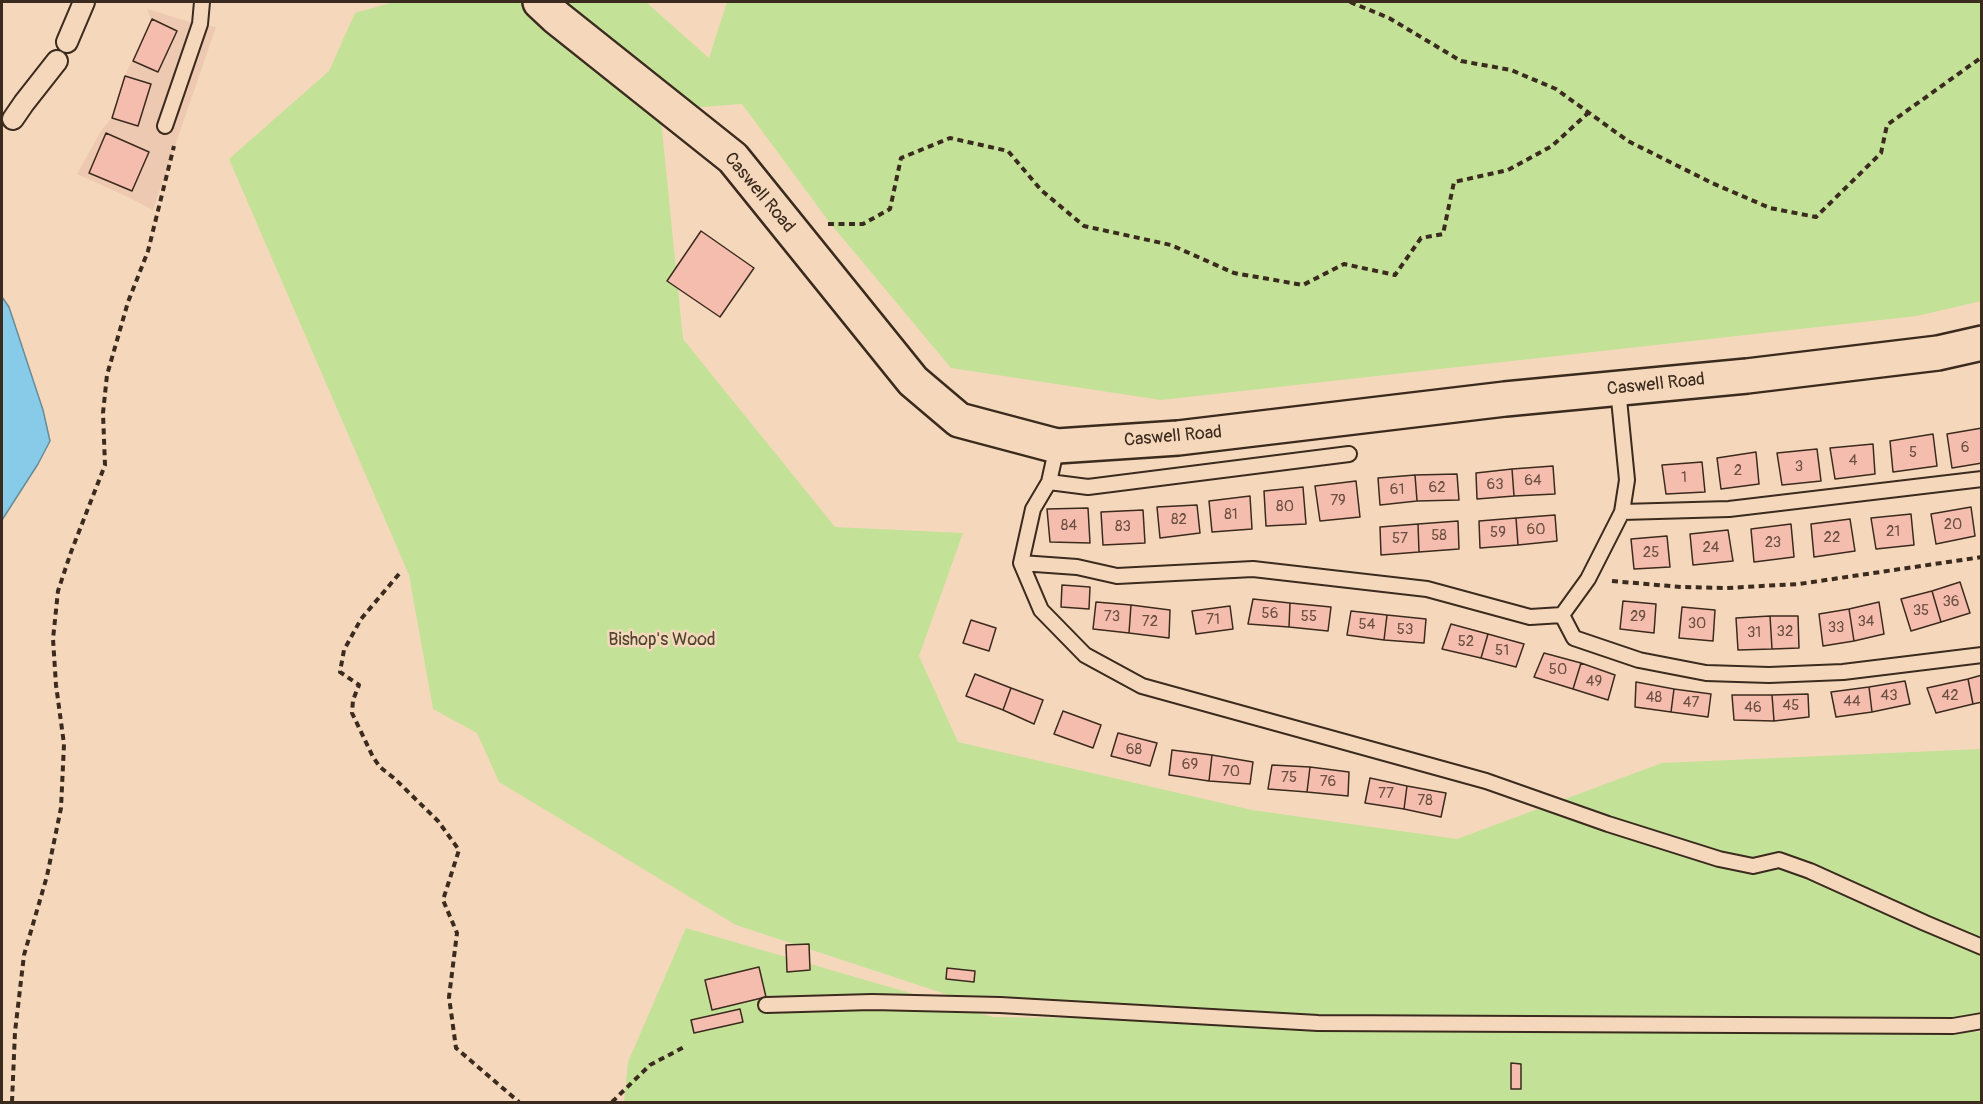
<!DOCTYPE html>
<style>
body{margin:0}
#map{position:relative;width:1983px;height:1104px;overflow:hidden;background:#f5d8bb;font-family:Pangolin,sans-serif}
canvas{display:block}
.frame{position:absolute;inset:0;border:3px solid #3b2a1e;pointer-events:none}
</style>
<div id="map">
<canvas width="1983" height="1104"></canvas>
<div class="frame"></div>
</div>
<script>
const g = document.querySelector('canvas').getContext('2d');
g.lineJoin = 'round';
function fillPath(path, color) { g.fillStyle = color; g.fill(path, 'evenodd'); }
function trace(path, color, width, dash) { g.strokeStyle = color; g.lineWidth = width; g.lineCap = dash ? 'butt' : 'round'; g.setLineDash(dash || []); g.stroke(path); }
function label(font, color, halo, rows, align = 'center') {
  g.font = font + ' Pangolin,sans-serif'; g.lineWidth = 5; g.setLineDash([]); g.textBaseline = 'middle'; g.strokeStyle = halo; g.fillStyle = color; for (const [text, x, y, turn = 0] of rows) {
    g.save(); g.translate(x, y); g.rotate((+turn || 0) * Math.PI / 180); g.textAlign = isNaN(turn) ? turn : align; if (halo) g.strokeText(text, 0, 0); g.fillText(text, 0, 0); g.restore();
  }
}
fillPath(new Path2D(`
 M147 9 190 22 216 27 153 210 128 197 77 174 102 129 112 118 125 76 151 19Z`), '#eec9b1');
fillPath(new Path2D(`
 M394 2H646L709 58 727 2H1981V301L1917 316 1161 400 951 368 830 223 742 104 660 110 683 339 835 527 963 533 919 656 958 742 1252 810 1457 839 1662 763 1981 749V1028L991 1009 736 925 499 782 477 733 433 709 409 575 229 159 329 71 355 13Z
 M686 928 993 1017 1968 1030 1981 1033V1102H624L628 1062Z`), '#c4e198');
const water = new Path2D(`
 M2 297 9 307 43 410 50 441 38 464 2 520Z`);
fillPath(water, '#87cbe9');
trace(water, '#698b98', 1.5);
const building = new Path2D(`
 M152 19 177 31 158 72 133 61Z
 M125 76 151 84 138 126 112 118Z
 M106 133 149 152 132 191 89 173Z
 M701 231 754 268 720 317 667 281Z
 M1982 428V463L1952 468 1947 434Z
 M1933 434 1937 466 1893 472 1890 441Z
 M1873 444 1875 474 1835 479 1830 448Z
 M1817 449 1821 481 1782 485 1777 453Z
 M1756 452 1759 484 1721 489 1717 458Z
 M1702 462 1705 492 1666 494 1662 465Z
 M1553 466 1555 494 1514 496 1512 469Z
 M1512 469 1514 496 1477 499 1476 473Z
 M1457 474 1459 500 1417 501 1415 475Z
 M1415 475 1417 501 1380 505 1378 478Z
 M1356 481 1360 517 1320 521 1315 486Z
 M1303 487 1306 524 1266 526 1264 491Z
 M1250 496 1252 529 1212 532 1209 501Z
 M1197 505 1200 533 1160 538 1157 507Z
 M1971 507 1975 536 1936 544 1931 514Z
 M1088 508 1090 543 1050 542 1047 509Z
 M1143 510 1145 543 1103 545 1101 512Z
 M1911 514 1914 545 1876 549 1871 518Z
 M1555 515 1557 541 1518 545 1516 518Z
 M1516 518 1518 545 1480 548 1479 521Z
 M1850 519 1855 551 1814 557 1811 524Z
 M1458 521 1459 549 1419 552 1418 524Z
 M1418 524 1419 552 1381 555 1380 527Z
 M1791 524 1794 557 1754 562 1751 529Z
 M1728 530 1733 561 1693 565 1690 534Z
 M1667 536 1670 567 1634 569 1631 539Z
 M1960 582 1970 613 1941 622 1932 591Z
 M1062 585 1090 587 1089 609 1061 607Z
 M1932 591 1941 622 1911 631 1901 599Z
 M1253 599 1290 603 1289 627 1248 624Z
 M1623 601 1656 604 1654 633 1620 629Z
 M1096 602 1131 605 1129 633 1093 629Z
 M1879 602 1884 634 1854 641 1849 609Z
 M1290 603 1331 607 1328 631 1289 627Z
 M1131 605 1170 610 1169 638 1129 633Z
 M1230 606 1233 629 1196 634 1192 611Z
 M1682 607 1715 610 1713 641 1679 638Z
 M1849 609 1854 641 1823 646 1819 614Z
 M1351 611 1387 615 1384 640 1347 635Z
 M1387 615 1426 619 1424 643 1384 640Z
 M1770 616H1798L1799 648 1772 649Z
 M1770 616 1772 649 1738 650 1736 618Z
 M971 620 996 628 989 651 963 643Z
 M1451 624 1488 634 1481 658 1442 649Z
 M1488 634 1524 644 1516 667 1481 658Z
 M1544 653 1581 663 1573 689 1534 677Z
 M1581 663 1615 675 1608 700 1573 689Z
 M975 674 1011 688 1003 710 966 696Z
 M1982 675V702L1973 704 1968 679Z
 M1968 679 1973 704 1936 713 1927 688Z
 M1905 681 1910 704 1872 712 1869 687Z
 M1636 682 1674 689 1671 712 1635 707Z
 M1869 687 1872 712 1836 717 1831 692Z
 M1011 688 1043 700 1034 724 1003 710Z
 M1674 689 1711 694 1708 717 1671 712Z
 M1808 694 1809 717 1774 721 1772 695Z
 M1732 695H1772L1774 721 1734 720Z
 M1063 711 1101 725 1093 748 1054 734Z
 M1118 733 1157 743 1150 766 1111 756Z
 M1172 750 1212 755 1209 781 1169 775Z
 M1212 755 1253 762 1250 784 1209 781Z
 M1272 765 1310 767 1307 792 1268 789Z
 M1310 767 1349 772 1348 796 1307 792Z
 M1370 778 1407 786 1404 809 1365 803Z
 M1407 786 1446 793 1441 817 1404 809Z
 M809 944 810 970 787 972 786 945Z
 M759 967 766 997 712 1010 705 980Z
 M947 968 975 971 974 982 946 979Z
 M740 1009 743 1022 694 1033 691 1020Z
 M1511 1063 1521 1064V1089H1511Z`);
fillPath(building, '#f5bdad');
trace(building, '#3b2a1e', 1.5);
const service = new Path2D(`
 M165 126 200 24 202 2
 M1057 446 1049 482 1033 509 1021 563 1041 610 1085 655 1142 686 1486 781 1608 824 1719 859 1753 866 1779 860 1810 871 1925 923 1982 947
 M1049 482 1088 487 1349 454
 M1622 512 1729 509 1982 479
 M1021 563 1077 567 1117 576 1253 569 1427 589 1530 617 1562 615 1574 638 1639 660 1706 673 1769 675 1843 672 1982 655
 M1562 615 1588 579 1622 512 1627 480 1618 389
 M766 1005 872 1002 1000 1005 1318 1023 1953 1026 1982 1021`);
const pedestrian = new Path2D(`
 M67 42 84 2
 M13 119 24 103 57 61`);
const secondary = new Path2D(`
 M540 2 556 17 733 158 913 381 959 420 1057 446 1178 438 1505 399 1747 376 1938 353 1982 343`);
trace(service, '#3b2a1e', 18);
trace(pedestrian, '#3b2a1e', 24);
trace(secondary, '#3b2a1e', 38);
trace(new Path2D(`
 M1350 2 1389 18 1461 61 1511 70 1556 89 1628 141 1712 183 1770 208 1816 217 1881 153 1887 125 1982 57
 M828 224H863L890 209 901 158 950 138 1008 151 1041 190 1084 226 1171 245 1234 273 1303 285 1344 264 1395 275 1421 238 1443 234 1454 182 1508 170 1552 146 1588 113
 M399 574 361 619 344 650 340 672 359 685 353 700 352 713 373 757 380 767 395 779 438 821 459 850 443 900 457 933 449 997 456 1048 519 1102
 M1612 581 1681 587 1727 588 1762 586 1799 584 1982 557
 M12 1102 15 1032 24 955 47 876 61 808 64 744 56 685 53 639 58 591 71 552 105 465 103 413 107 375 128 302 148 251 174 146
 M612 1102 650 1065 686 1046`), '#3b2a1e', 4, [6, 4.5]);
trace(service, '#f5d8bb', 14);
trace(pedestrian, '#f5d8bb', 20);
trace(secondary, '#f5d8bb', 33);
label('15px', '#6a4f42', null, [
 ["6",1965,448],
 ["5",1913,453],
 ["4",1853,461],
 ["3",1799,467],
 ["2",1738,471],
 ["1",1684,478],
 ["64",1533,481],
 ["63",1495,485],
 ["62",1437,488],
 ["61",1397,490],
 ["79",1338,501],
 ["80",1285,507],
 ["81",1231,515],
 ["82",1179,520],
 ["20",1953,525],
 ["84",1069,526],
 ["83",1123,527],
 ["60",1536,530],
 ["21",1893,532],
 ["59",1498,533],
 ["58",1439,536],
 ["22",1832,538],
 ["57",1400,539],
 ["23",1773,543],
 ["24",1711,548],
 ["25",1651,553],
 ["36",1951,602],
 ["35",1921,611],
 ["56",1270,614],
 ["73",1112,617],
 ["55",1309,617],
 ["29",1638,617],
 ["71",1213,620],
 ["72",1150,622],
 ["34",1866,622],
 ["30",1697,624],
 ["54",1367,625],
 ["33",1836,628],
 ["53",1405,630],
 ["32",1785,632],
 ["31",1754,633],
 ["52",1466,642],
 ["51",1502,651],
 ["50",1558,670],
 ["49",1594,682],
 ["43",1889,696],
 ["42",1950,696],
 ["48",1654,698],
 ["44",1852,702],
 ["47",1691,703],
 ["45",1791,706],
 ["46",1753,708],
 ["68",1134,750],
 ["69",1190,765],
 ["70",1231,772],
 ["75",1289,778],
 ["76",1328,782],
 ["77",1386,794],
 ["78",1425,801]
]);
label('18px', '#3b2a1e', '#f5d8bb', [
 ["Caswell Road",759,193,50],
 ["Caswell Road",1656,385,-6],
 ["Caswell Road",1173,437,-5]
]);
label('18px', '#504530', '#f5d8bb', [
 ["Bishop's Wood",662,640]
]);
</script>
